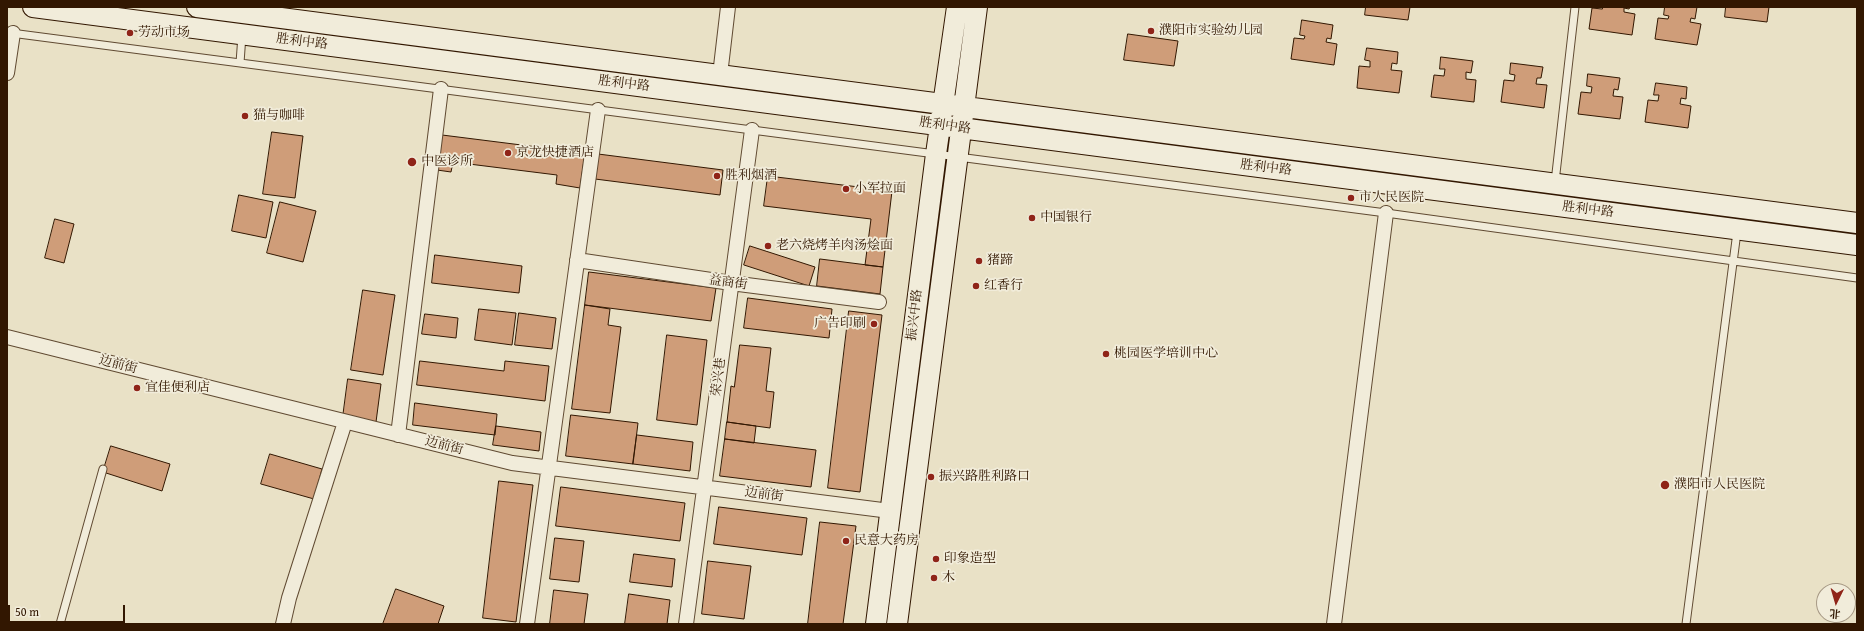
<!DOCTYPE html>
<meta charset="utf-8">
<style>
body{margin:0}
#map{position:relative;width:1864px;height:631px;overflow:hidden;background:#e9e1c6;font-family:"Gentium Book Plus","Noto Serif SC",serif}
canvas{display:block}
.frame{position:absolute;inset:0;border:8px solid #321701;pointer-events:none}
.north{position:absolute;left:1816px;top:583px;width:40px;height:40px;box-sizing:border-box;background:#f1ecda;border:1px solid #a59783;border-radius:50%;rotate:185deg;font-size:11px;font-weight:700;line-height:16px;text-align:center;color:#321701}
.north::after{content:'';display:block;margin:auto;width:14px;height:18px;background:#8f2418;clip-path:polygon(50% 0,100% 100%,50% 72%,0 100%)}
.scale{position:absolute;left:8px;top:605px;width:117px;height:18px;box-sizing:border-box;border:2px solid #321701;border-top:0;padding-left:5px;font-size:12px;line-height:14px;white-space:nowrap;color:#321701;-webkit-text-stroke:3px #f1ecda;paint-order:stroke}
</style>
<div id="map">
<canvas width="1864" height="631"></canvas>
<div class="frame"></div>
<div class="north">北</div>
<div class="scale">50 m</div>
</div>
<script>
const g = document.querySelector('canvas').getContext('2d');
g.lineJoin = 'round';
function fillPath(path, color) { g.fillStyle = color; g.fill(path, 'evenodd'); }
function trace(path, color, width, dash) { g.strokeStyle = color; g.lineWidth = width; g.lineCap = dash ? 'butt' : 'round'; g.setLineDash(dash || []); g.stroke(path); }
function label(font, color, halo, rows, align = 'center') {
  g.font = font + ' "Gentium Book Plus","Noto Serif SC",serif'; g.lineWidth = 3.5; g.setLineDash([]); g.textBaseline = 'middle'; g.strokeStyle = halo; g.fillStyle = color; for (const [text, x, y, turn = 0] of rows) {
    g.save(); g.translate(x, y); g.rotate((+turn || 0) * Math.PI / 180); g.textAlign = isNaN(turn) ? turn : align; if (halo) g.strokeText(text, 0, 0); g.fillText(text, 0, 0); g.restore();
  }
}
const building = new Path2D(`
 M1366 7H1410L1408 20 1365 15Z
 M1603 7H1630L1629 9 1624 8V12L1635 14 1632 35 1589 29 1592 8 1602 9Z
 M1665 7H1697L1695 19 1691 18 1690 22 1701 24 1697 45 1655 39 1658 18 1668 19 1669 16 1664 15Z
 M1726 7H1769L1767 22 1725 17Z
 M1302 20 1333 25 1331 39 1327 38 1326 42 1337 44 1334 65 1291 59 1294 38 1304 39 1305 36 1300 35Z
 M1128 34 1178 41 1174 66 1124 60Z
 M1367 48 1398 52 1397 64 1392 63 1391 70 1402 71 1399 93 1357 88 1359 66 1370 67V61L1365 60Z
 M1441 57 1473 61 1471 73 1466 72V79L1476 80 1474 102 1431 97 1434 75 1444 76 1445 69H1440Z
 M1511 63 1543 67 1541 78H1537L1536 84 1547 85 1544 108 1501 102 1504 80 1514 81 1515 75 1510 74Z
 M1588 74 1620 78 1618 90 1614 89 1613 96 1623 97 1620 119 1578 114 1581 92 1591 93 1592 87 1587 86Z
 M1656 83 1687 87 1686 99 1681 98 1680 104 1691 106 1688 128 1645 122 1648 100 1658 101 1659 95H1654Z
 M272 132 303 136 295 198 263 194Z
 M442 135 585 153 580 188 556 184 557 175 453 162 451 172 437 170Z
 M598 154 723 170 720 195 595 179Z
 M768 176 892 191 883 267 865 265 871 219 764 206Z
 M239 195 273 202 266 238 232 231Z
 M280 202 316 211 303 262 267 253Z
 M55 219 74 224 64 263 45 258Z
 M750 246 815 267 809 286 744 265Z
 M435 255 522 266 519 293 432 283Z
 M820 259 883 267 880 294 817 286Z
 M589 272 716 288 711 321 585 305Z
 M363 290 395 295 383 375 351 370Z
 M748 298 832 309 829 338 744 328Z
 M585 305 610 309 608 325 621 327 610 413 572 409Z
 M479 309 516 313 512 345 475 340Z
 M849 311 882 315 860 492 828 488Z
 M519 313 556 318 552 349 515 345Z
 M425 314 458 318 456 338 422 334Z
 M667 335 707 340 697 425 657 420Z
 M740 345 771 348 766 391 774 392 770 428 727 422 731 386 734 387Z
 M420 361 504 371 505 361 549 366 545 401 417 385Z
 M348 379 381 384 376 422 343 417Z
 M415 403 497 414 495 435 413 425Z
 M571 415 638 423 633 464 566 456Z
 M727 422 756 426 754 443 725 439Z
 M496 426 541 432 539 451 493 445Z
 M637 435 693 442 690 471 633 464Z
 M725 439 816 450 811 487 720 476Z
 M111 446 170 464 162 491 103 472Z
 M270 454 322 469 314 499 261 484Z
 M499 481 533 485 516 622 483 618Z
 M561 487 685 503 680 541 556 526Z
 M719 507 807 518 802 555 714 544Z
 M820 522 856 526 843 624H808Z
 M555 538 584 541 579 582 550 579Z
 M634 554 675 559 672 587 630 582Z
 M708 561 751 566 744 619 702 614Z
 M396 589 444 606 438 624H383Z
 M554 590 588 594 584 624H550Z
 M629 594 670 600 667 624H625Z`);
fillPath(building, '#cf9d79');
trace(building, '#321701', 1);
const lane = new Path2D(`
 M11 33 1386 213 1857 278
 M240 63 242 35
 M1555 182 1575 7
 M60 624 103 469
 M1686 624 1737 232`);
const street = new Path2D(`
 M7 73 13 33
 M720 75 728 7
 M577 260 731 283 879 302
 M7 337 512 463 890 511
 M398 435 441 89
 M283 624 289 598 345 422
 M527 624 598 110
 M686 624 752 130
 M1334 624 1386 213`);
const secondary = new Path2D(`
 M33 7 1857 245
 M197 7 1857 223
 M876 624 936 154 957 7
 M897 624 977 7`);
trace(lane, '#604a32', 9);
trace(street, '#604a32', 16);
trace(secondary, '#321701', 22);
trace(lane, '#f1ecda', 7);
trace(street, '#f1ecda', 14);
trace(secondary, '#f1ecda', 20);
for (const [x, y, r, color] of [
 [1151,31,4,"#8f2418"],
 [130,33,4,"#8f2418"],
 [245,116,4,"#8f2418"],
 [508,153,4,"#8f2418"],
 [412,162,5,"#8f2418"],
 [717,176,4,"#8f2418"],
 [846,189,4,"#8f2418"],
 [1351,198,4,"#8f2418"],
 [1032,218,4,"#8f2418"],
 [768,246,4,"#8f2418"],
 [979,261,4,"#8f2418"],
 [976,286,4,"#8f2418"],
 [874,324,4,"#8f2418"],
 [1106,354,4,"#8f2418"],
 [137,388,4,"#8f2418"],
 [931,477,4,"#8f2418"],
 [1665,485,5,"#8f2418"],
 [846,541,4,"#8f2418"],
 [936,559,4,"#8f2418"],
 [934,578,4,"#8f2418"]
]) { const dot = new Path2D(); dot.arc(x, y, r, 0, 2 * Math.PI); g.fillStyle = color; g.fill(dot); trace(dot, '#f1ecda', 1.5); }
label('13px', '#321701', '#f1ecda', [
 ["濮阳市实验幼儿园",1159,31],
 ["劳动市场",138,33],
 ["猫与咖啡",253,116],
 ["京龙快捷酒店",516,153],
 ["中医诊所",421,162],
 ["胜利烟酒",725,176],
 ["小军拉面",854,189],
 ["市人民医院",1359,198],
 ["中国银行",1040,218],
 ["老六烧烤羊肉汤烩面",776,246],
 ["猪蹄",987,261],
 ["红香行",984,286],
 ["广告印刷",866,324,"right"],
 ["桃园医学培训中心",1114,354],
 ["宜佳便利店",145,388],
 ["振兴路胜利路口",939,477],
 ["濮阳市人民医院",1674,485],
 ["民意大药房",854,541],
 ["印象造型",944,559],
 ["木",942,578]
], 'left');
label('13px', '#321701', '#f1ecda', [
 ["胜利中路",302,42,7],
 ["胜利中路",624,84,7],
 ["胜利中路",945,126,8],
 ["胜利中路",1266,168,7],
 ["胜利中路",1588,210,7],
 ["益商街",728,283,8],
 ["振兴中路",915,315,-83],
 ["边前街",118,365,14],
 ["荣兴巷",719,377,-83],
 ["边前街",444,446,14],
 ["边前街",764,495,7]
]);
</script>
